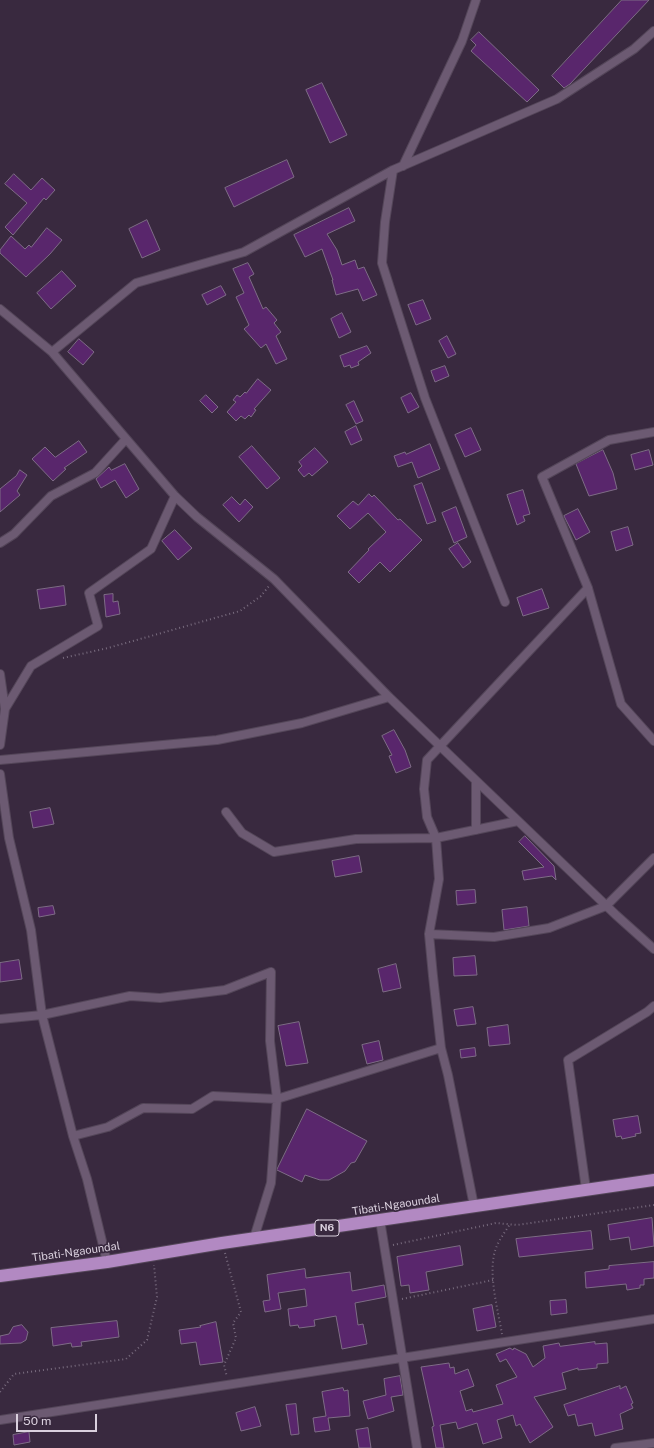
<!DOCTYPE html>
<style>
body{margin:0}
#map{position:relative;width:654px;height:1448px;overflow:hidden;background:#39293f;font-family:"Public Sans",sans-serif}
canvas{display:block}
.scale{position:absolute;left:16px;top:1414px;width:81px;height:18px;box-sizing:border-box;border:2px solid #dad0de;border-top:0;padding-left:5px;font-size:12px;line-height:14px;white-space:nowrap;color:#dad0de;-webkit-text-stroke:3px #39293f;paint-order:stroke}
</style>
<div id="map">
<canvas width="654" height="1448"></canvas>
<div class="scale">50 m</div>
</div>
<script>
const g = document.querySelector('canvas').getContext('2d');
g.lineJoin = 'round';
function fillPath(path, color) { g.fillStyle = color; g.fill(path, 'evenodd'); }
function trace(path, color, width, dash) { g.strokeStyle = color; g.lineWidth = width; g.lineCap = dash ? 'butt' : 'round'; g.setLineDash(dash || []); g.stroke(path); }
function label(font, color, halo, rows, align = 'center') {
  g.font = font + ' "Public Sans",sans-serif'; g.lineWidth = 3.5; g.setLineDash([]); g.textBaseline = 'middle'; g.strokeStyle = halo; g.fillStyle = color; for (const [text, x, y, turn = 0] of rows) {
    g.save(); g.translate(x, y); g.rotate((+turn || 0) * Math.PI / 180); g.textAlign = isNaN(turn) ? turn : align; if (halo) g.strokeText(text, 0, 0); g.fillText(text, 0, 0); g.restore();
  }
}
const building = new Path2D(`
 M622 0H649L570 84 564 88 552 76Z
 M479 32 539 90 527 102 471 51 476 45 471 40Z
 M322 83 347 135 330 143 306 90Z
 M287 160 294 177 234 207 225 188Z
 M14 174 31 190 42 178 55 190 46 200 44 198 13 235 5 227 27 203 5 184Z
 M349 208 355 221 327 234 337 250 342 265 355 260 358 269 364 267 377 295 363 301 358 289 336 295 332 280H333L322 249 305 257 294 235Z
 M147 220 160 250 142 258 129 229Z
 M47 228 62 240 50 254 26 277 0 253V250L11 236 25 249 29 245 31 247Z
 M248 263 254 274 249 277 263 309 266 307 277 320 274 323 281 332 276 336 287 359 276 364 266 344 261 348 244 329 249 325 236 297 244 293 233 269Z
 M62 271 76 286 51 309 37 293Z
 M221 286 226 295 207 305 202 295Z
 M423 300 431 319 416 325 408 305Z
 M342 313 351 332 339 338 331 319Z
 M447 336 456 354 448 358 439 341Z
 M79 339 94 352 83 365 68 352Z
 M367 346 371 353 358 362 359 365 351 368 350 365 344 367 340 356Z
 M445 366 449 376 435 382 431 371Z
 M258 379 271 390 254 409 256 410 251 417 249 415 245 419 241 416 236 421 227 412 236 402 233 400 237 395 240 397 245 392 246 393Z
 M411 393 419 407 408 413 401 398Z
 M206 395 218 407 212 413 200 401Z
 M354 401 363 421 356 424 346 405Z
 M356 426 362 440 351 445 345 432Z
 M471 428 481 450 465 457 455 435Z
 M79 441 87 452 64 468 66 469 53 481 32 459 45 447 55 457Z
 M430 444 440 469 418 478 412 462 398 467 394 456 405 452 406 454Z
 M252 446 280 478 267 489 239 457Z
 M315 448 328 462 312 476 309 473 304 477 298 470 302 466 299 462Z
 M603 450 613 473 617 489 589 496 576 464Z
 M649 450 653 465 635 470 631 455Z
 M125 464 139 489 126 498 115 480 101 488 96 479 109 467 111 470Z
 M20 470 27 475 17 491 20 495 0 512V489L16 476Z
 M422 483 436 521 427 524 414 486Z
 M523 490 530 514 523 516 525 521 517 525 507 495Z
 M369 494 372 497 374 495 398 520 400 519 422 540 390 572 380 562 359 583 348 572 369 550 368 549 386 532 368 513 350 529 337 516 353 501 358 505Z
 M232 497 240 505 245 499 253 507 239 522 223 505Z
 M456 507 467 537 454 543 442 513Z
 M578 509 590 532 576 540 564 516Z
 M628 527 633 545 616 551 611 532Z
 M175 530 192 548 178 560 162 541Z
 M458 543 471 562 463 568 449 549Z
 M64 586 66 605 40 609 37 590Z
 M542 589 549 608 523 616 517 598Z
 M113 594V602L118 601 120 614 106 617 104 595Z
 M394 730 405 750 411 767 396 773 389 756 392 755 382 736Z
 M50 808 54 824 33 828 30 812Z
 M525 836 554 866 556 880 552 876 524 880 522 871 544 867 519 842Z
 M359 856 362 872 335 877 332 861Z
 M475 890 476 903 457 905 456 891Z
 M53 906 55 914 39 917 38 908Z
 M527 907 529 926 504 930 502 910Z
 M475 956 477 975 454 976 453 958Z
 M19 960 22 979 0 982V963Z
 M396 964 401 988 383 992 378 969Z
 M473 1007 476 1024 457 1026 454 1010Z
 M299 1022 308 1063 286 1066 278 1026Z
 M508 1025 510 1044 489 1046 487 1028Z
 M379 1041 383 1060 367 1064 362 1045Z
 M475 1048 476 1056 461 1058 460 1050Z
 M307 1109 367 1141 355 1162 351 1163 345 1171 329 1180H320L305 1175 302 1182 277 1170Z
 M638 1116 641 1133 635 1134 636 1136 622 1139 621 1136 616 1137 613 1120Z
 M652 1218 654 1246 631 1250 629 1237 610 1240 608 1225Z
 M591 1231 593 1249 519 1257 516 1239Z
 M460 1246 463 1265 426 1272 429 1290 410 1293 409 1285 401 1286 397 1257Z
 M654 1262V1278L644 1279V1285H640V1288L627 1290 626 1284 586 1288 585 1272 609 1269V1266Z
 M305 1269 306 1278 350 1272 352 1291 384 1285 386 1297 355 1303 358 1325 363 1324 367 1344 342 1349 336 1316 314 1320 315 1326 299 1328 298 1325 290 1326 288 1309 307 1306 305 1289 278 1293 281 1309 265 1312 263 1301 270 1300 267 1275Z
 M566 1300 567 1313 551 1315 550 1301Z
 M492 1305 496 1327 477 1331 473 1309Z
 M117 1321 119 1337 81 1342 82 1346 72 1347 71 1343 53 1346 51 1328Z
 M216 1322 223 1362 200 1365 196 1342 181 1344 179 1330 201 1327 200 1326Z
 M22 1325 28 1332 26 1340 21 1343 0 1344V1336L9 1334 13 1327Z
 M595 1342V1344L607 1343 608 1363 597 1364V1368L578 1370V1368L562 1373 566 1389 534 1397 553 1427 530 1443 520 1424 516 1426 513 1415 497 1420 502 1438 483 1444 477 1423 458 1429 456 1422 440 1425 444 1448H436L432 1427 434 1426 421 1367 449 1363 450 1368 454 1367 455 1374 468 1369 474 1386 460 1391 466 1411 472 1409 473 1412 503 1404 496 1385 517 1377 506 1359 500 1362 496 1354 510 1348 513 1350 514 1348 526 1354 533 1367 545 1358 543 1346 559 1343 560 1346Z
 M400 1376 403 1395 391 1397 394 1411 368 1419 363 1401 386 1395 384 1379Z
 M620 1386V1389L626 1386 633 1403 631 1404 633 1408 620 1414 623 1429 595 1436 592 1423 578 1426 575 1414 568 1416 564 1405Z
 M343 1388 344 1391 348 1390 350 1416 328 1418 330 1430 315 1432 313 1418 326 1416 322 1392Z
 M296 1404 299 1434 291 1435 286 1405Z
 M255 1407 261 1426 241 1431 236 1413Z
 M368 1428 371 1448H359L356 1430Z
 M29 1432 30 1442 14 1445 13 1435Z`);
fillPath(building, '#59266c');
trace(building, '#7e6c86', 1);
const street = new Path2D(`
 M403 166 462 41 476 0
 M393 170 385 222 382 263 425 398 505 602
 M0 309 52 352 175 496 197 517 274 579 389 697 616 915 654 949
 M52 352 136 283 244 252 393 170 557 99 634 49 654 31
 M654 432 609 440 542 477 588 588 621 704 654 741
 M0 543 14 534 51 496 95 473 126 439
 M0 674 5 709
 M0 745 5 709 31 666 98 626 89 593 151 549 175 496
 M0 760 217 740 302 723 389 697
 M0 774 9 838 31 930 42 1015 73 1136 87 1179 107 1262
 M226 812 242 833 274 852 356 839 436 838 518 821
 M476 830V781
 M429 934 494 937 549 928 606 906 654 858
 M0 1019 42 1015 130 996 160 998 225 990 271 972 270 1041 277 1099 271 1183 254 1238
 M73 1136 108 1127 143 1108 192 1109 213 1096 277 1099 441 1048
 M586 1189 568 1060 647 1012 654 1006
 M474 1206 448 1075 441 1048 433 976 429 934 439 879 436 838 427 817 424 789 427 760 588 588
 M380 1220 417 1448
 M0 1420 654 1319
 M615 1448 654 1443`);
const highway = new Path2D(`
 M0 1276 107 1262 222 1243 654 1180`);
trace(street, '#544659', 10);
trace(highway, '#544659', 14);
trace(new Path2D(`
 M63 658 108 648 240 611 261 596 269 586
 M393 1245 496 1223 517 1225 654 1205
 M225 1253 241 1312 233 1323 236 1338 224 1365 227 1377
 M402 1299 493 1280
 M502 1334C498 1310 487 1271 496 1248 499 1240 505 1232 510 1224
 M0 1392 14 1374 126 1359 147 1340 157 1297 154 1265`), '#786b7e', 2, [1, 3]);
trace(street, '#6c5a72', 8);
trace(highway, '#b289c2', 12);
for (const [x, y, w] of [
 [327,1228,24]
]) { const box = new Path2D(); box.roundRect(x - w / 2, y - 8, w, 16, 3); g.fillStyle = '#39293f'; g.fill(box); trace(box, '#dad0de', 1); }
label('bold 10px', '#dad0de', null, [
 ["N6",327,1228]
]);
label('11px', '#dad0de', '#39293f', [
 ["Tibati-Ngaoundal",396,1205,-9],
 ["Tibati-Ngaoundal",76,1252,-8]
]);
</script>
